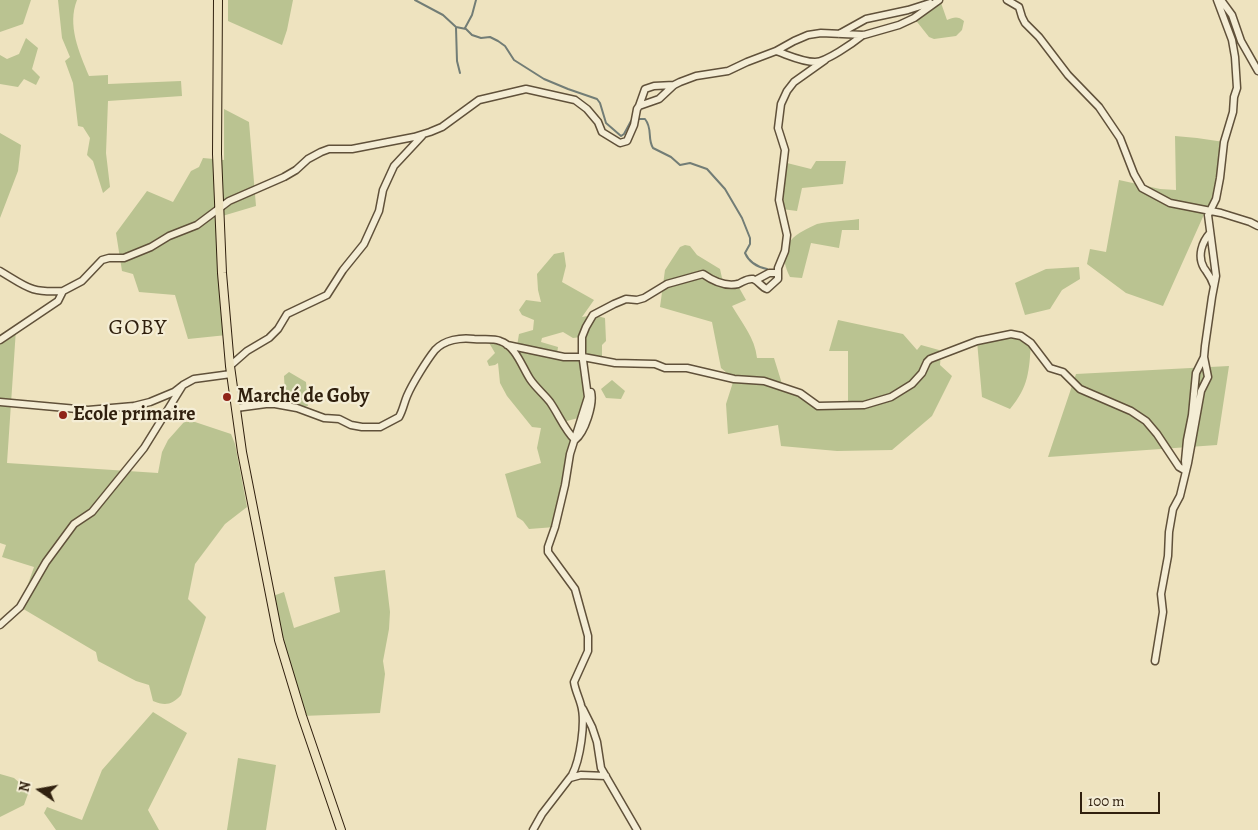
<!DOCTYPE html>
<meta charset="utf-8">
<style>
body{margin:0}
#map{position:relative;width:1258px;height:830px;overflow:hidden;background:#eee3bf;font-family:Alegreya,serif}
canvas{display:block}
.north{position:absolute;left:15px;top:765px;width:50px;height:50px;-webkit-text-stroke:4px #f4edd5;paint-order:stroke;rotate:282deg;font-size:14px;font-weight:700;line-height:20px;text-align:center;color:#30200e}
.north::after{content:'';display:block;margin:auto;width:18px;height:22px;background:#30200e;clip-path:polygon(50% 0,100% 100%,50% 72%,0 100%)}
.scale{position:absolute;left:1080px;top:792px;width:80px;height:22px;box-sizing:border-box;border:2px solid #30200e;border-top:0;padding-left:6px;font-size:15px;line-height:18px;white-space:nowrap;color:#30200e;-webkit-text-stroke:4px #f4edd5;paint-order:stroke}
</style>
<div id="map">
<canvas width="1258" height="830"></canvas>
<div class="north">N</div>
<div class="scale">100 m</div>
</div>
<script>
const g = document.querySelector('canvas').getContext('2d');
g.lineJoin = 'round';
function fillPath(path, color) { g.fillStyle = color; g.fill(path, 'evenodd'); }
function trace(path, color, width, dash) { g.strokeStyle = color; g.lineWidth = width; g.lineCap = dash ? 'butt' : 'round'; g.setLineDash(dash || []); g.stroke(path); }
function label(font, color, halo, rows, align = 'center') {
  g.font = font + ' Alegreya,serif'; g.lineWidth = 4.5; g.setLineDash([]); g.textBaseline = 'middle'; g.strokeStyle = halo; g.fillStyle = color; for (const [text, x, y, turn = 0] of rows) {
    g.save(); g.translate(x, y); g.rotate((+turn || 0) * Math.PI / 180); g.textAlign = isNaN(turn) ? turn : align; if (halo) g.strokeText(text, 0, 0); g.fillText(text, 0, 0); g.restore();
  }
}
fillPath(new Path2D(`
 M0 0H31L23 24 0 32Z
 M58 0H77C67 25 79 52 89 76L108 75V84L181 81 182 96 108 101 106 153 110 187 103 193 93 161 87 155 90 138 83 127 78 126 73 83 65 61 70 57 62 38Z
 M228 0H293L287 30 282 45 228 21Z
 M940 0 947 20C954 17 958 16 964 21L962 30 956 36 934 39 929 37 914 18Z
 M26 38 38 48 32 69 40 77 36 85 24 79 18 87 0 84V55L7 59 19 54Z
 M224 109 249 122 256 206 219 217 227 335 188 339 175 295 139 292 133 274 122 271 116 233 147 191 173 202 191 171 199 167 203 158 224 160Z
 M0 133 21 145 18 171 0 218Z
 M1175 136 1197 138 1224 142C1222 160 1221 199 1206 210L1163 306 1126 293 1087 264 1090 249 1106 252 1119 180 1160 189 1176 190Z
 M816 161H846L843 184 802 188 797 211 782 209 783 162 811 169Z
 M859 219V230H842L839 248 811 243 802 278 790 277C780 257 783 242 803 231 807 229 812 226 817 224 830 221 846 221 859 219Z
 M685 245 690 246 697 255 720 269 722 278 726 283 737 284 746 300 732 306C742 323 755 338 757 358H774L783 387 814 404H848V351H829L838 320 903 334 917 350 921 345 939 350 941 354 940 365 952 376 932 416 892 450 837 451 781 446 778 425 728 434 726 404 734 379 721 368 712 322 660 307 665 270 680 247Z
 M564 252 566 266 562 282 594 300 582 317 593 315 605 318 606 341 602 345V360L585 359 588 397 582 417 563 422 575 440 555 527 529 529 523 521 517 517 505 474 541 463 537 448 541 428 532 427 507 396 500 383 498 363 495 365 489 366 487 361 495 353 488 341 501 338 502 341 517 346 519 334 533 330 534 320 522 315 519 310 526 300 541 302 538 290 537 274 554 254ZM563 332 573 338 581 337V356L557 354 558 347 541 342 542 338Z
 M1079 267 1080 279 1062 290 1050 309 1025 315 1015 283 1046 269Z
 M16 329 7 463 158 473 162 452 168 440 184 422H195L231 434 235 444 247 507 225 524 195 564 188 599 206 617 181 695C172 705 165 706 153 701L149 685 136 681 98 661 96 652 20 607 34 567 2 557 6 545 0 543V340Z
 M1011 334 1031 343C1029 371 1029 386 1010 409L982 397 977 341Z
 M1229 366 1217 445 1048 457 1076 374Z
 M289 372 306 382 308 406 297 408 285 394 284 376Z
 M612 380 625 391 621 399 606 398 601 389Z
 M385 570 390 612 389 629 383 661 385 674 380 713 302 716 270 597 284 592 294 628 340 612 334 577Z
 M153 712 187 733 148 810 159 830H56L44 813 47 807 82 820 102 770Z
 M238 758 276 765 266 830H227Z
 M0 774 14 778 29 791 24 805 0 817Z`), '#bac391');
trace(new Path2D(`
 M415 0 443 15 456 27 466 29 472 35 481 38 490 37 498 41 505 46 514 60 544 79 568 89 597 99 600 103 606 123 621 136 624 134 631 121 633 120
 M456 28 457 61 460 73
 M465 28 472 15 476 0
 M638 119H645C653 129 647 138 653 148L671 157 680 165 690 163 707 169 725 189 742 218 750 238V244L745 253C749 262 757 267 767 269`), '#727d76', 2);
const minor = new Path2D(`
 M1007 0 1019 7 1022 17 1025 23 1039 37 1068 75 1099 107 1120 138 1134 174 1142 188 1170 203 1221 213 1250 222 1258 226
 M1221 0 1232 15 1241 41 1258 71
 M839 34 866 19 908 10 930 3
 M776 51C788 55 802 62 815 62 826 62 853 43 863 35
 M639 106 645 89 654 86 674 85
 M1210 233C1202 242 1197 256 1204 268 1209 275 1211 277 1214 286
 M0 271C27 287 30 293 63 291
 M756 280 769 273H778
 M0 340 58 301 63 291 82 281 102 260 109 258H124L151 247 169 236 197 225 229 201 284 177 296 170 308 159 321 152 329 149H352L414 137 430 132 442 127 479 100 526 89 575 100 587 109 598 122 602 132 620 143 627 141 634 125 637 109 639 106 659 99 674 85 680 82 696 76 728 71 747 62 776 51 794 41 808 35 821 33 864 35 899 25 914 18 939 0
 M507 345 564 357H583L615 363 655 364 665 368H687L734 379 764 381 800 393 818 406 864 405 891 397 912 384 922 373 927 362 930 359 977 341 1011 334 1021 336 1031 343 1050 368 1063 372 1080 389 1131 411 1146 421 1157 434 1179 467 1186 471 1185 461 1187 440 1192 415 1196 373 1204 357
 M230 366 247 351 269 338 278 329 287 314 327 295 343 270 364 244 379 211 383 190 394 166 422 136
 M0 402 88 410 134 406 150 402 174 392 183 385 194 379 231 374
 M236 408 266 404H275L297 408 324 418 339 419 351 425 362 427H380L399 417C403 410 404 403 407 396 412 384 427 360 435 350 444 340 461 337 474 339 482 340 493 338 500 341 516 346 522 367 530 379 536 388 544 394 550 402 559 415 564 429 575 440 585 432 594 404 591 392
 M0 625 20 607 46 562 74 524 92 512 144 448 183 385
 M1155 661 1163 612 1161 594 1168 556 1169 532 1173 509 1180 496 1188 463 1201 391 1208 377 1204 357 1205 346 1212 297 1216 276 1208 215 1216 199 1220 178 1224 142 1233 112 1234 97 1237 88 1235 57 1232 40 1217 0
 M583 709 592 727 597 742 601 768 637 830
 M570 778 581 775 606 776
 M533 830 542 814 572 775C580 760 586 722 581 705 579 697 575 690 574 682L588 651V636L575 589 548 552V547L555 527 565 485 570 454 588 397 582 353V337L586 327 593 315 614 304 626 299 637 300 644 298 667 284 703 274C713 281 725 287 738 284 743 282 747 278 753 279 759 281 761 287 767 289L778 279V268L785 251 787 235 779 200 785 150 778 128 781 104 787 91 794 82 825 60`);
const major = new Path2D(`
 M218 0 217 154 222 273 230 366 242 452 279 640 302 716 341 830`);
trace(minor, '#60513a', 9);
trace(major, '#30200e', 10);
trace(minor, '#f4edd5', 6);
trace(major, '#eee3bf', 8);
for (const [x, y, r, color] of [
 [227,397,5,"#8f2418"],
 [63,415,5,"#8f2418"]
]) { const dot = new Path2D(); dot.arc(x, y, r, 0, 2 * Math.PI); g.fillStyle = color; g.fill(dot); trace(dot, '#f4edd5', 2); }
label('bold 20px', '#30200e', '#f4edd5', [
 ["Marché de Goby",237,397],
 ["Ecole primaire",73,415]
], 'left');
g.letterSpacing = '1px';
label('22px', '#30200e', '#f4edd5', [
 ["GOBY",138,329]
]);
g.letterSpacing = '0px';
</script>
